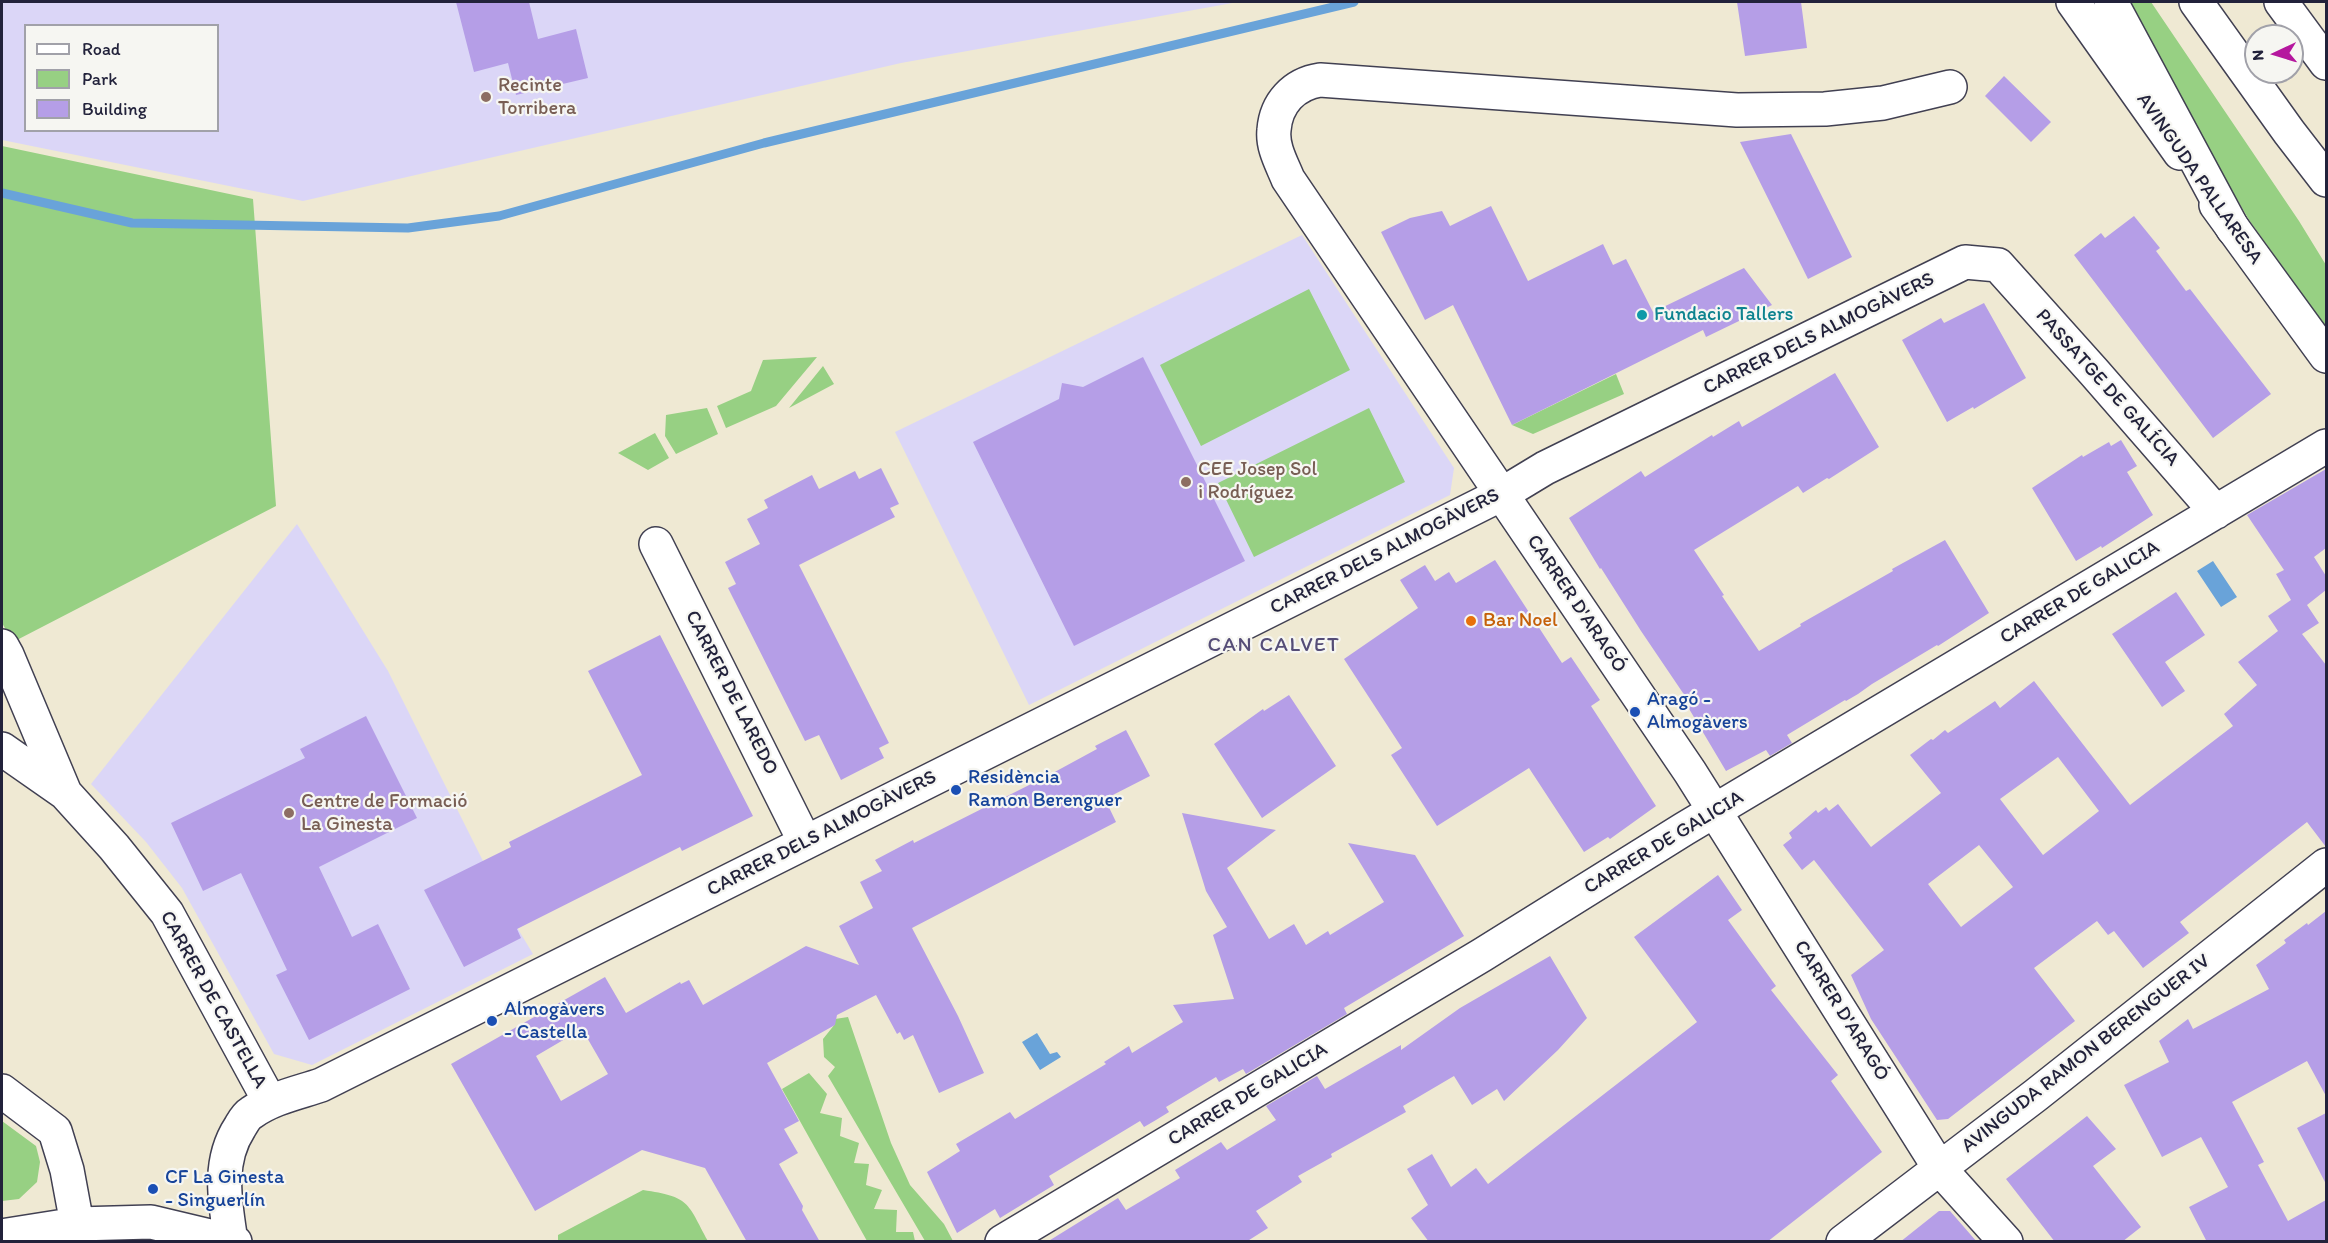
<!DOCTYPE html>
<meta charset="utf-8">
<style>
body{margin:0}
#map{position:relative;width:2328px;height:1243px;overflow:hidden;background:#efe9d3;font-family:Itim,sans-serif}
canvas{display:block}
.frame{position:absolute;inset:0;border:3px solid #22223b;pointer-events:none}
.legend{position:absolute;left:24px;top:24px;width:195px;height:108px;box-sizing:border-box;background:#f6f6f2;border:2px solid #a1a1a9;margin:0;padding:8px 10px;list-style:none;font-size:18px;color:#22223b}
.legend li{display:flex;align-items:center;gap:12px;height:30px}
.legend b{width:30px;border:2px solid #a1a1a9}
.north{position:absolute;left:2244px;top:24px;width:60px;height:60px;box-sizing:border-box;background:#f6f6f2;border:2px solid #a1a1a9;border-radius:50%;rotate:266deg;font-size:16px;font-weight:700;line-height:24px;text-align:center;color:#22223b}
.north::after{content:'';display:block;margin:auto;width:21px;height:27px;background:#b5179e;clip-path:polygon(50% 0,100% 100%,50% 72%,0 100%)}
</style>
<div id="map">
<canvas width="2328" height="1243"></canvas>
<div class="frame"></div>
<ul class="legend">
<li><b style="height:8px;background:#fff"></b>Road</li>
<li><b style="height:16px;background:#97d083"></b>Park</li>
<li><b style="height:16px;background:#b59ee7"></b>Building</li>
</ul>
<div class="north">N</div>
</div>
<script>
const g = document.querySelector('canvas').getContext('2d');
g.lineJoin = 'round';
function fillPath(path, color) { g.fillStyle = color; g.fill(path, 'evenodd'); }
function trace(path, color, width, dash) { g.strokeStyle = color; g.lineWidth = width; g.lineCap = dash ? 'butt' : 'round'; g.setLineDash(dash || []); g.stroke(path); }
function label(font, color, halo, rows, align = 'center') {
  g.font = font + ' Itim,sans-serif'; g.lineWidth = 4.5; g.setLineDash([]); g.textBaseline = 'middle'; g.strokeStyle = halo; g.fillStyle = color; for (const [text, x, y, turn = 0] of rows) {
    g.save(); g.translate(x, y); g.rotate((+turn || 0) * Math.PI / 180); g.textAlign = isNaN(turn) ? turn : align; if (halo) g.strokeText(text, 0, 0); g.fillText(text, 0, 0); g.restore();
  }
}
fillPath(new Path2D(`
 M2 2H1238L901 63 303 201 2 140ZM26 26H218V130H26Z
 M1302 235 1454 468 1450 495 1029 705 895 432Z
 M297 524 388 671 512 919 533 954 312 1065 274 1054 182 888 146 842 91 784Z`), '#dbd6f7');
fillPath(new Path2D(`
 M2122 2H2151L2299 221 2326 265V327L2249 220Z
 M2 146 253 199 276 506 13 642 2 623Z
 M1309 289 1350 370 1201 446 1160 365Z
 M817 357 776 406 726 428 717 406 751 391 763 360Z
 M823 366 834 384 789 408Z
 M1616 374 1624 394 1533 434 1512 425Z
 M707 408 718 434 676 454 665 436 666 415Z
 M1369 408 1405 482 1254 557 1218 483Z
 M655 433 669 458 648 470 618 453Z
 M848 1017 891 1143 910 1185 944 1224 953 1241H925L828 1076 835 1067 824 1057 823 1039 835 1024V1019Z
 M809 1073 827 1094 820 1113 842 1118 840 1136 859 1143 854 1163 869 1164 866 1185 882 1190 874 1209 897 1210 896 1232H913L915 1241H867L782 1089Z
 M2 1121 36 1146 40 1162 37 1182 19 1199 2 1201Z
 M643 1190C690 1197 687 1202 708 1241H558V1235Z`), '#97d083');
fillPath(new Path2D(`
 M2213 561 2237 597 2221 607 2197 571Z
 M1037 1033 1050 1054 1057 1052 1061 1057 1040 1070 1022 1042Z`), '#69a3d9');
trace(new Path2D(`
 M2 193 132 223 408 228 499 216 764 143 1354 2`), '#69a3d9', 9);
fillPath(new Path2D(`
 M456 2H529L538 39 576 29 588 78 516 95 508 63 474 72Z
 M1737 2H1801L1807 48 1745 56Z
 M2004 76 2051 122 2031 142 1985 96Z
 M1791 134 1852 257 1808 279 1740 142Z
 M1491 206 1528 281 1603 244 1613 265 1626 259 1653 312 1744 268 1772 305 1706 337 1703 330 1512 425 1453 305 1425 320 1381 232 1410 218 1442 211 1450 226Z
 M2134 216 2160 248 2156 251 2186 291 2190 289 2271 394 2213 438 2074 255 2101 233 2105 238Z
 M1984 303 2026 378 1974 409 1973 407 1947 422 1902 340 1941 318 1944 323Z
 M1143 357 1245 561 1074 646 973 442 1059 399 1062 383 1083 387Z
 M1835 373 1879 447 1829 479 1827 478 1803 493 1798 486 1694 550 1724 595 1722 596 1759 651 1801 626 1800 624 1893 571 1892 569 1945 540 1989 613 1938 646 1937 645 1872 684 1858 694 1846 701 1845 700 1787 735 1792 743 1770 756 1766 750 1726 771 1682 697 1685 696 1641 631 1601 568 1600 569 1569 518 1641 471 1645 477 1712 435 1713 437 1739 421 1742 427Z
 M2121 440 2137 466 2127 472 2153 515 2102 548 2101 546 2076 561 2032 488 2082 455 2083 457 2109 442 2111 446Z
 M881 468 899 504 890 508 895 517 799 565 889 743 879 748 884 758 841 780 819 735 805 741 728 588 736 584 725 562 760 544 747 519 768 508 764 500 812 475 819 489 855 471 859 479Z
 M2326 469V548L2314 557 2326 576V590L2307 605 2319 623 2302 634 2326 665V847L2307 822 2180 922 2189 933 2143 968 2114 931 2108 935 2097 921 2034 968 2075 1021 1948 1119 1937 1120 1871 1019 1851 975 1884 950 1814 860 1802 870 1783 845 1792 838 1789 833 1816 810 1818 813 1826 807 1829 811 1838 804 1871 847 1941 793 1910 755 1931 739 1933 740 1945 730 1948 733 1995 701 2000 708 2034 681 2130 805 2233 726 2224 714 2257 685 2238 662 2278 631 2268 616 2291 600 2276 574 2284 570 2247 515ZM2058 757 2099 811 2043 855 2000 799ZM1979 845 2013 887 1961 927 1928 884Z
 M1495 560 1562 663 1571 657 1600 700 1591 706 1656 806 1610 839 1608 837 1584 852 1529 768 1437 826 1391 755 1402 748 1344 659 1418 608 1400 580 1425 565 1435 581 1449 572 1456 583Z
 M2176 592 2205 635 2165 662 2185 691 2162 707 2112 634Z
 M660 635 753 816 682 851 680 847 517 929 521 938 464 967 424 890 511 847 509 842 642 775 588 671Z
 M1289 695 1336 766 1262 818 1214 744 1263 709 1264 711Z
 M366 716 417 818 319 867 352 937 378 924 410 989 309 1040 276 975 287 970 241 873 203 891 171 823 305 758 300 749Z
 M1126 730 1150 776 1105 799 1116 822 912 928 958 1016 984 1073 939 1093 913 1035 904 1040 900 1032 897 1034 876 995 837 1015 835 1025 767 1063 799 1121 784 1129 798 1153 779 1164 803 1206 802 1210 820 1242H747L705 1168 642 1150 535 1211 451 1064 605 977 626 1013 680 982 681 984 689 980 703 1005 806 946 859 965 839 926 873 908 860 882 882 871 875 860 913 840 914 843 1051 774 1097 749 1095 746ZM582 1029 608 1074 561 1101 536 1056Z
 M1182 813 1276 830 1227 868 1269 939 1294 924 1306 945 1328 931 1330 935 1384 902 1348 843 1415 855 1464 936 1344 1008 1347 1014 1246 1074 1243 1069 1219 1082 1216 1077 1166 1107 1169 1112 1156 1120 1144 1127 1140 1121 1049 1176 1054 1185 1000 1218 995 1209 957 1233 927 1172 960 1151 956 1144 1010 1112 1015 1119 1106 1064 1104 1062 1129 1046 1132 1053 1183 1022 1173 1005 1234 999 1213 935 1227 927 1206 891Z
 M1718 875 1742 910 1728 920 1776 986 1771 990 1838 1075 1831 1081 1882 1152 1767 1242H1429L1411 1218 1428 1205 1407 1169 1432 1154 1451 1187 1476 1168 1488 1184 1697 1022 1634 937Z
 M2326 911V1096L2307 1061 2232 1102 2264 1162 2258 1165 2288 1221 2326 1200V1242H2207L2189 1207 2228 1187 2201 1137 2162 1157 2124 1085 2169 1062 2159 1041 2188 1019 2193 1029 2269 989 2256 965 2286 943 2284 940 2307 923 2308 925Z
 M1550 956 1587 1018 1558 1050 1504 1101 1497 1089 1472 1105 1454 1076 1403 1106 1406 1112 1331 1154 1332 1157 1298 1176 1302 1182 1256 1211 1268 1228 1246 1242H1047L1118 1198 1126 1210 1180 1178 1175 1170 1221 1142 1227 1150 1276 1120 1266 1106 1317 1076 1325 1089 1401 1045V1050L1460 1008Z
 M2326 1113V1184L2297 1128Z
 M2087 1116 2116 1149 2093 1166 2141 1227 2122 1242H2055L2006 1179Z
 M1939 1211H1950L1977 1242H1900Z`), '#b59ee7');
const minor = new Path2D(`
 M2073 2 2180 153
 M1950 87 1883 103 1825 109 1737 110 1320 80C1294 84 1276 103 1274 130 1272 147 1282 164 1288 179L1690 772 1940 1169 2006 1242
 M2216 205 2326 356
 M656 544 805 842
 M2 646 7 655 65 793
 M2 749 65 793 114 847 167 913 270 1102
 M2 1091 55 1131 67 1170 77 1224
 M2 1236 77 1224 151 1222 235 1242
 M231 1241C225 1202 217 1162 240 1127 243 1122 246 1116 251 1113 272 1098 297 1093 321 1085L1502 494 1545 468 1965 262 1998 265 2094 372 2216 512
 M1002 1242 1482 955 1684 829 2326 446
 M1843 1242 2036 1095 2326 865`);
const highway = new Path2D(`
 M2111 2 2233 229
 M2196 2 2289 132 2326 180
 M2281 2 2326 63`);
trace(minor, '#414052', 36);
trace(highway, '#414052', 36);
trace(minor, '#fff', 33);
trace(highway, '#fff', 33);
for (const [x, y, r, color] of [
 [486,97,6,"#8d6e63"],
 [1642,315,6,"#0f9aa8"],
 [1186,482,6,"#8d6e63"],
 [1471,621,6,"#e8710a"],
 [1635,712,6,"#1a4fb4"],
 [956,790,6,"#1a4fb4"],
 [289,813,6,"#8d6e63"],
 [492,1021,6,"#1a4fb4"],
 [153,1189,6,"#1a4fb4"]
]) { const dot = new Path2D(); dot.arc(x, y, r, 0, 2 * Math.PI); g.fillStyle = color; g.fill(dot); trace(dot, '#f6f6f2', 2); }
label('20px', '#785e54', '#f6f6f2', [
 ["Recinte",498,86],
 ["Torribera",498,109],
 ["CEE Josep Sol",1198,470],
 ["i Rodríguez",1198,493],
 ["Centre de Formació",301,802],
 ["La Ginesta",301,825]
], 'left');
label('20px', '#22223b', '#f6f6f2', [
 ["AVINGUDA PALLARESA",2199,179,55],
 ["CARRER DELS ALMOGÀVERS",1819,334,-26],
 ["PASSATGE DE GALÍCIA",2107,388,48],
 ["CARRER DELS ALMOGÀVERS",1385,552,-27],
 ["CARRER DE GALICIA",2080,593,-31],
 ["CARRER D'ARAGÓ",1576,604,56],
 ["CARRER DE LAREDO",731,693,63],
 ["CARRER DELS ALMOGÀVERS",822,834,-27],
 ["CARRER DE GALICIA",1664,843,-31],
 ["CARRER DE CASTELLA",213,1000,61],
 ["CARRER D'ARAGÓ",1841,1011,58],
 ["AVINGUDA RAMON BERENGUER IV",2086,1054,-38],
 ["CARRER DE GALICIA",1248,1095,-31]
]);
label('20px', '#0d838f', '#f6f6f2', [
 ["Fundacio Tallers",1654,315]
], 'left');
label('20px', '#c56008', '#f6f6f2', [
 ["Bar Noel",1483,621]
], 'left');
label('20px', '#164399', '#f6f6f2', [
 ["Aragó -",1647,700],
 ["Almogàvers",1647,723],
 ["Residència",968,778],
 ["Ramon Berenguer",968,801],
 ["Almogàvers",504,1010],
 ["- Castella",504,1033],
 ["CF La Ginesta",165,1178],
 ["- Singuerlín",165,1201]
], 'left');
g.letterSpacing = '1.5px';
label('21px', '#554d77', '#f6f6f2', [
 ["CAN CALVET",1274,646]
]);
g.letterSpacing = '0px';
</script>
